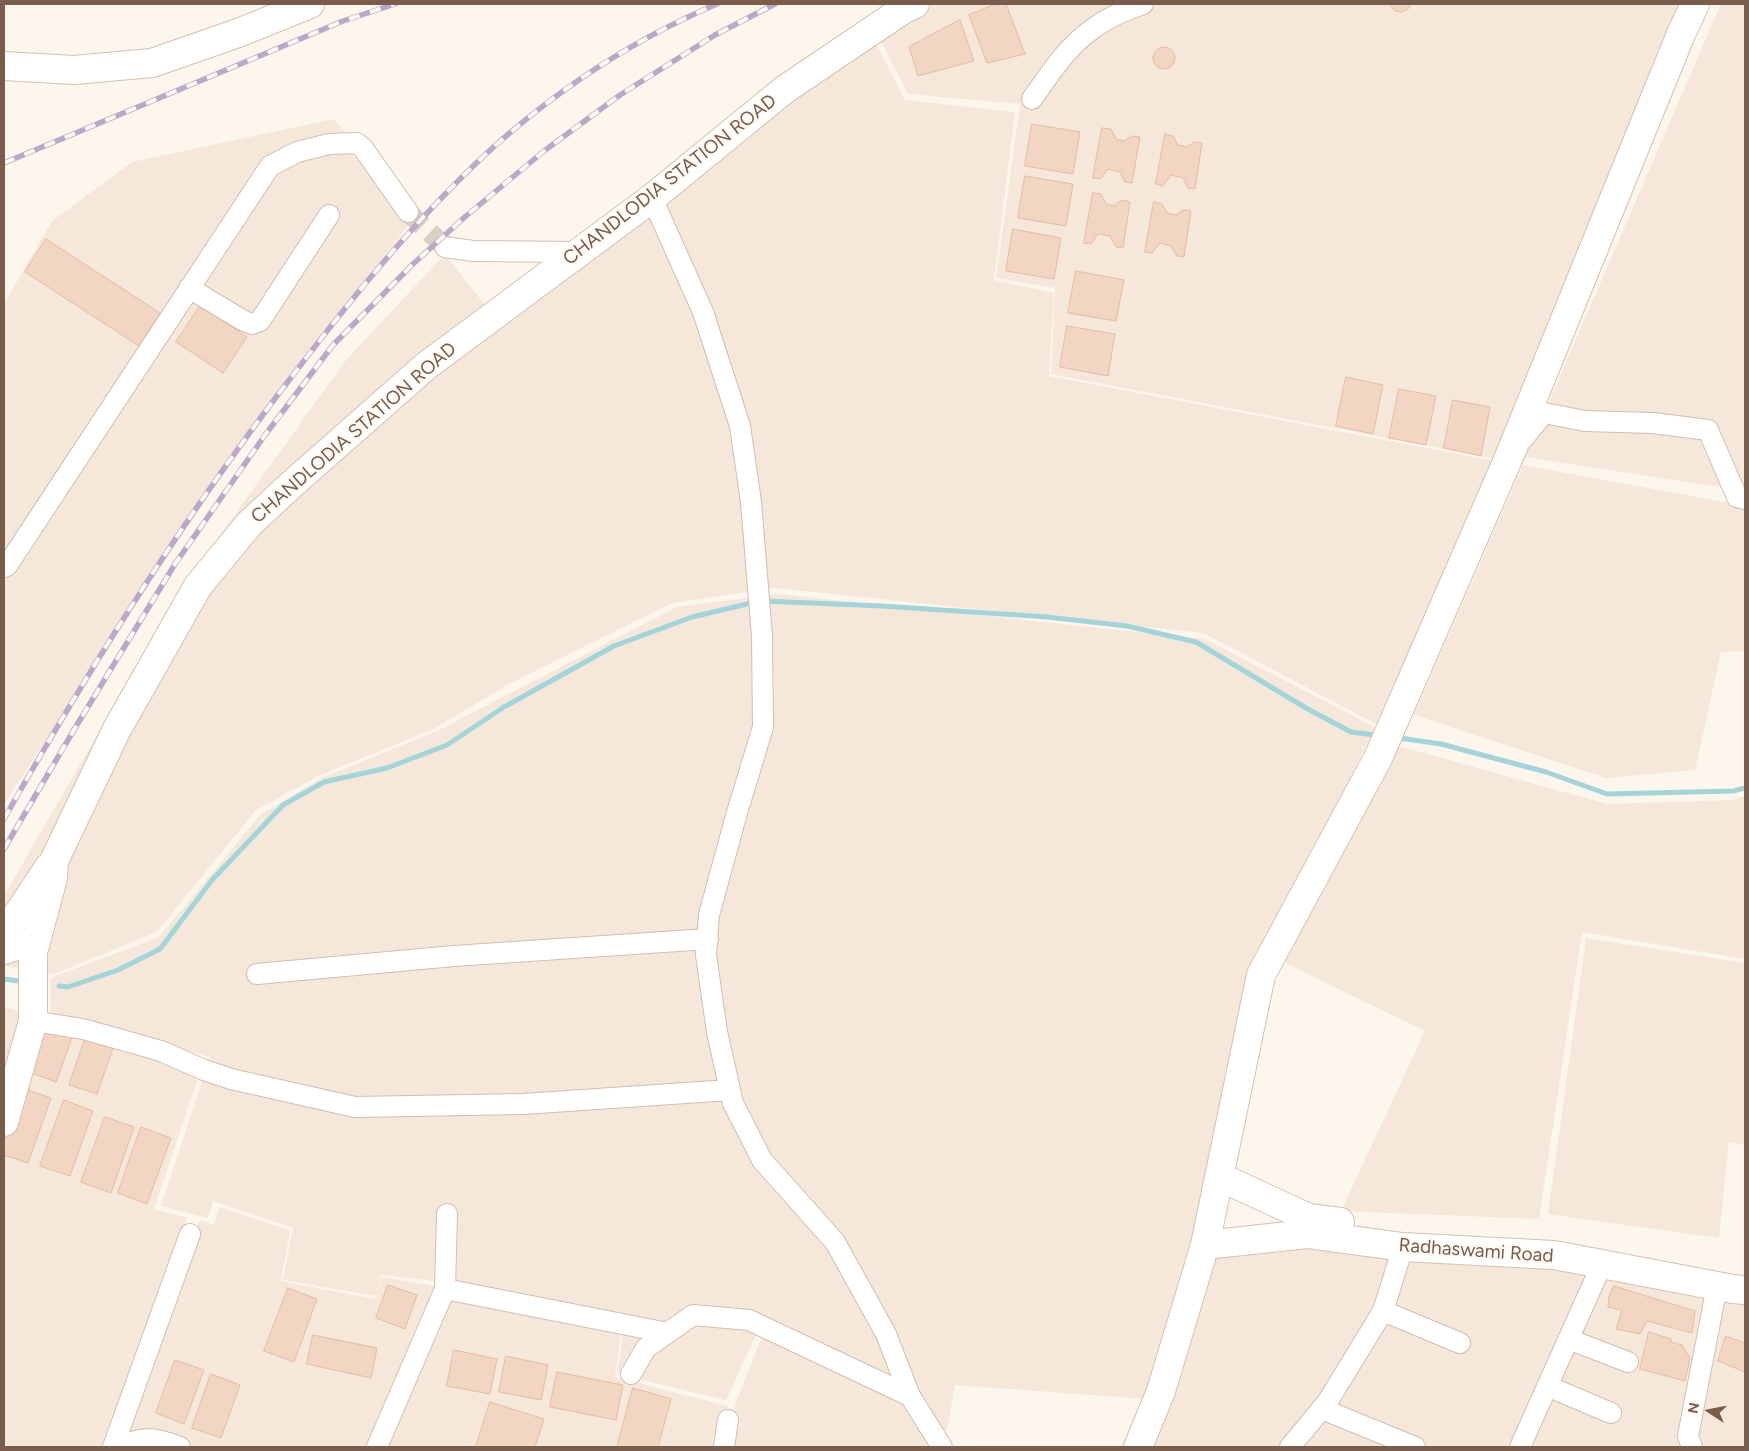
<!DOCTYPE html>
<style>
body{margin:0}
#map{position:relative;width:1749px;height:1451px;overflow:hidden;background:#fdf6ec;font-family:Figtree,sans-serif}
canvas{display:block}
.frame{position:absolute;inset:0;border:5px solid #7a5c4d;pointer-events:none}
.north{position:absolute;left:1684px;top:1386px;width:50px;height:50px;-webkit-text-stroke:4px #fffaf3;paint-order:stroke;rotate:281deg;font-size:14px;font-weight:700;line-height:20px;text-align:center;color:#7a5c4d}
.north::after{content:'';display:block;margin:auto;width:18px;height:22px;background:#7a5c4d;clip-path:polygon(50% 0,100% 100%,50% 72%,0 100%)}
</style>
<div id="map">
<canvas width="1749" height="1451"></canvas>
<div class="frame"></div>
<div class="north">N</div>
</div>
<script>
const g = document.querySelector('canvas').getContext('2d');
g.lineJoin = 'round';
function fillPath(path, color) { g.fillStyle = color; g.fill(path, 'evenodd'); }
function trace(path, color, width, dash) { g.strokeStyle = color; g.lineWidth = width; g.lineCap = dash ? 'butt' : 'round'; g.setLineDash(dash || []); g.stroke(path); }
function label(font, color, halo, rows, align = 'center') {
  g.font = font + ' Figtree,sans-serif'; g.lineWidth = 4.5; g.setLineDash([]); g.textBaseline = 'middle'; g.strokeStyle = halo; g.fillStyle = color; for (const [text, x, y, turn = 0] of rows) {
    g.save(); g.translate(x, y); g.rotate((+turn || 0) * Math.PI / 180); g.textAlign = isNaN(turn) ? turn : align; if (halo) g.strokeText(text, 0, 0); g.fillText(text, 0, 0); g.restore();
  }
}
fillPath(new Path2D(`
 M927 4H1691L1497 459 1051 374 1055 288 996 278 1020 104 908 94 874 28Z
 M1721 4H1745V491L1525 457Z
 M869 30 905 100 1015 112 994 280 1054 293 1049 376 1495 461 1376 724 1203 633 775 588 672 603 509 684 434 729 320 775 255 811 157 932 54 974 4 966V896L182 588 346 360 445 254 491 313Z
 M334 119 416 215 248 431 4 804V304L52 221 132 162Z
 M1523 465 1745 506V651L1721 652 1695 770 1606 778 1414 715Z
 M778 594 1205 639 1375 727 1257 974 1200 1244 1147 1399 955 1385 947 1430 935 1429 913 1396 763 1320 726 1400 617 1374 625 1322 434 1281 381 1275 376 1294 382 1277 439 1287 622 1326 615 1377 728 1406 721 1447H123L200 1220 214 1225 219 1207 290 1230 281 1281 375 1299 376 1296 283 1280 293 1228 213 1201 208 1218 161 1206 210 1057 51 1015 50 978 159 937 261 814 322 778 439 730 677 607Z
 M1399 746 1607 804 1732 800 1745 796V959L1582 932 1539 1219 1341 1211 1425 1031 1275 958Z
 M1586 938 1745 963V1145L1729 1142 1719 1238 1548 1214Z
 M4 1007 204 1060 154 1209 187 1218 101 1447H4Z
 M1310 1245 1549 1265 1745 1298V1447H1150L1215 1250Z
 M763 1334 904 1403 933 1447H729L735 1405Z`), '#f5e8da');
trace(new Path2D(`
 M764 601 882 606 1047 617 1127 626 1196 642 1306 708 1351 732 1375 735
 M1399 738 1441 744 1546 772 1607 794 1733 791 1745 788
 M4 979 26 982
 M59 986 68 987 118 970 160 949 212 880 283 805 324 782 387 768 447 745 504 707 614 646 692 617 756 602`), '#a5d3da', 5);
const building = new Path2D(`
 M996 4H1006L1025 54 987 63 969 15Z
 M1390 4H1411L1408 9 1402 12 1395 11Z
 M960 20 974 61 918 76 909 47Z
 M1153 58a11 11 0 1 1 22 0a11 11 0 1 1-22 0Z
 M1032 124 1080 132 1073 174 1025 166Z
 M1102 128 1111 129 1116 139 1124 141 1132 136 1140 137 1132 183 1125 182 1120 172 1108 169 1101 179 1093 178Z
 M1165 134 1173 136 1178 145 1187 147 1194 142 1202 143 1195 189 1188 188 1183 178 1171 175 1163 186 1156 184Z
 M1025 176 1073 184 1066 226 1018 218Z
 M1093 193 1101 194 1106 204 1114 206 1122 200 1130 202 1123 248 1116 247 1110 236 1098 234 1091 244 1084 243Z
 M1154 202 1162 204 1167 213 1176 215 1183 210 1191 211 1184 257 1177 256 1171 246 1160 243 1152 253 1145 252Z
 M1013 229 1061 238 1054 279 1006 271Z
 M46 239 160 313 139 346 25 272Z
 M1076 271 1124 280 1116 321 1068 313Z
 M200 306 247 337 223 373 176 342Z
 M1067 326 1115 334 1108 376 1060 367Z
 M1346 377 1383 385 1373 434 1336 426Z
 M1399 389 1436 396 1426 445 1389 438Z
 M1453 400 1490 407 1481 456 1444 448Z
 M46 1025 73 1035 56 1082 29 1072Z
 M86 1037 113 1048 97 1094 69 1085Z
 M22 1088 51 1098 28 1163 4 1155V1138Z
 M64 1100 93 1111 70 1176 40 1166Z
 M105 1117 134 1127 111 1193 81 1182Z
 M141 1127 171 1138 147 1204 118 1193Z
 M388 1285 417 1295 405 1329 376 1318Z
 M1614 1286 1695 1311 1692 1333 1647 1321 1640 1334 1616 1329 1622 1310 1608 1307 1609 1297Z
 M288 1288 317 1299 294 1362 264 1351Z
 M1649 1332 1671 1339V1342L1682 1345 1690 1358 1685 1381 1640 1369Z
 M313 1335 377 1348 371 1378 307 1364Z
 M1726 1336 1745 1343V1372L1718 1361Z
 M454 1350 497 1359 490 1394 447 1386Z
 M506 1356 548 1365 541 1400 499 1392Z
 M175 1360 204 1370 184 1424 156 1413Z
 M557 1372 623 1385 616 1420 550 1407Z
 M211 1374 240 1385 221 1438 192 1428Z
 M633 1388 671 1399 658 1447H617Z
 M490 1402 544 1419 535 1447H476Z`);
fillPath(building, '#f3d5c3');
trace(building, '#e6bba3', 1);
trace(new Path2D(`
 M408 212 445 247`), '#dcd0c4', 20, [20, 10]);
const street = new Path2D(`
 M1032 99C1050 74 1068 45 1094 28 1108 17 1126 10 1143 4
 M652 198 703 312 740 426 751 502 762 636 763 727 736 816 709 915 706 955 717 1032 730 1090 733 1103 762 1160 835 1242 886 1334 910 1396 942 1447
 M445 247 473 251 578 252
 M189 288 244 321 252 324 260 321 329 215
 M1522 440 1544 413 1585 421 1653 423 1708 430 1737 497 1745 499
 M4 567 7 566 270 166 297 152 329 144 357 143 363 148 408 212
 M257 974 454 956 708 939
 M33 1021 83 1029 161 1051 204 1070 231 1079 355 1107 523 1104 730 1090
 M445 1289 447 1214
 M1383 1311 1460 1343
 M1568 1339 1628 1362
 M631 1374 646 1348 693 1315 749 1320 910 1396
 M1547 1386 1611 1413
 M1322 1409 1415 1447
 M113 1447 190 1234
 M115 1447C144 1437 151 1436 180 1447
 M377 1447 445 1289 668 1333
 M724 1447 728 1420
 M1290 1447 1328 1401 1383 1311 1403 1247
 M1520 1447 1602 1264
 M1692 1447 1688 1436 1717 1286`);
const secondary = new Path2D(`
 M4 66 74 70 152 63 238 33 310 4
 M4 923 16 917 49 867
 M4 950 29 942H36
 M4 1122 33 1021V952L53 878 54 861 117 729 198 586 249 524 291 485 426 366 652 198 784 90 904 9 915 4
 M1220 1177 1309 1218 1340 1222
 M1205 1245 1307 1234 1403 1247 1554 1255 1733 1289 1745 1290
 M1138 1447 1161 1391 1205 1245 1261 975 1378 758 1509 457 1681 34 1695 4`);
trace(street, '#d1beb0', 22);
trace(secondary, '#d6c0b0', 30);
trace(street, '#fff', 20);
trace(secondary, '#fff', 28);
const rail = new Path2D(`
 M4 163 343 21 395 4
 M4 819C91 665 185 515 293 375 345 307 398 241 458 181 531 107 622 44 717 4
 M4 849 75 728 175 564 265 435 333 345 413 264 466 216 544 151 620 95 715 35 775 4`);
trace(rail, '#b9a8c9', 5.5);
trace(rail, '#fffaf3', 4, [11]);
label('19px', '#7a5c4d', '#fffaf3', [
 ["CHANDLODIA STATION ROAD",670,180,-38],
 ["CHANDLODIA STATION ROAD",354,433,-41],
 ["Radhaswami Road",1476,1251,4]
]);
</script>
